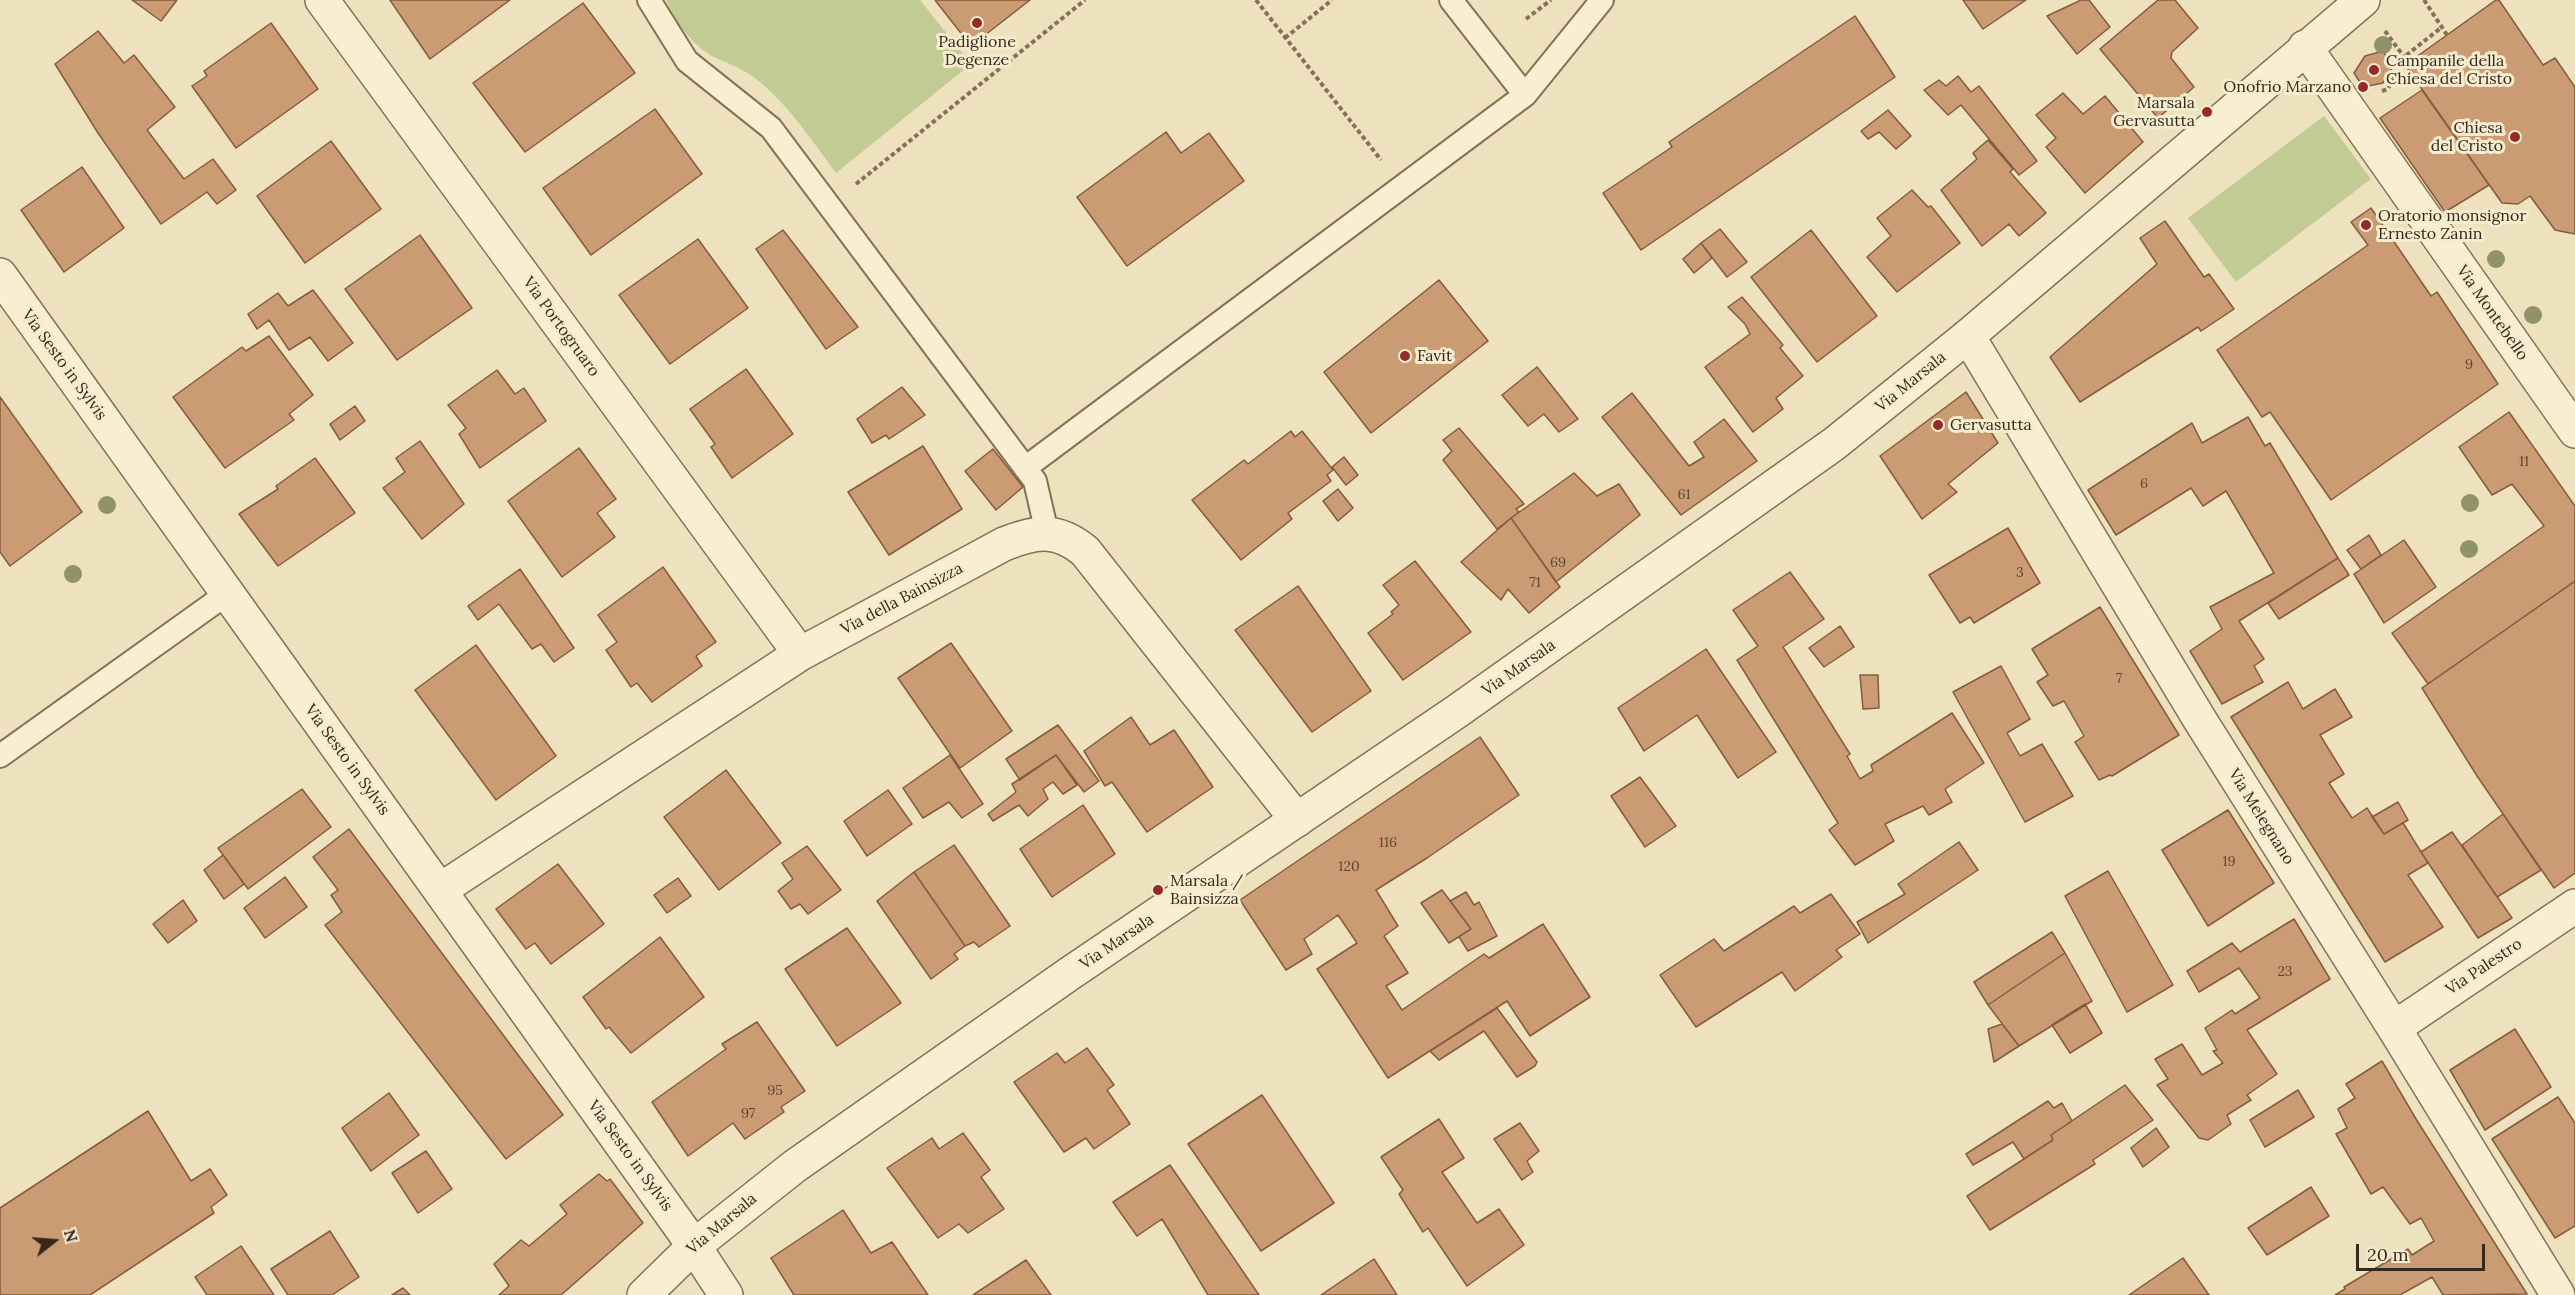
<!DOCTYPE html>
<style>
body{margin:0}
#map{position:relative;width:2575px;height:1295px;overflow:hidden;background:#ede1be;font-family:Lora,serif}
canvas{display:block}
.north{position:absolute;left:24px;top:1211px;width:60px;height:60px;-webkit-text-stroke:4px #f5ebce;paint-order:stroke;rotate:73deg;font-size:16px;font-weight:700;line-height:24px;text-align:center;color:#35291c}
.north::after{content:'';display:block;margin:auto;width:21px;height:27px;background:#35291c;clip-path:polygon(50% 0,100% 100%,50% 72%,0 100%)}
.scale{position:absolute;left:2356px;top:1244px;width:129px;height:27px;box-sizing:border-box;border:3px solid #35291c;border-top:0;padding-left:8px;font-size:18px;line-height:21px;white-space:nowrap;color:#35291c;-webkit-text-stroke:4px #f5ebce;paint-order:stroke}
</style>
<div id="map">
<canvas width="2575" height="1295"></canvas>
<div class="north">N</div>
<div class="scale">20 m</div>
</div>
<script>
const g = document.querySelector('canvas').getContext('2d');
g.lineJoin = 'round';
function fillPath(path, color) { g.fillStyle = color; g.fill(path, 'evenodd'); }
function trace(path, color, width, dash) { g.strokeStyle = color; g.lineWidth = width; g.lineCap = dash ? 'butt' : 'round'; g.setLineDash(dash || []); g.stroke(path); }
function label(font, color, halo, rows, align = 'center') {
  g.font = font + ' Lora,serif'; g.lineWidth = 6; g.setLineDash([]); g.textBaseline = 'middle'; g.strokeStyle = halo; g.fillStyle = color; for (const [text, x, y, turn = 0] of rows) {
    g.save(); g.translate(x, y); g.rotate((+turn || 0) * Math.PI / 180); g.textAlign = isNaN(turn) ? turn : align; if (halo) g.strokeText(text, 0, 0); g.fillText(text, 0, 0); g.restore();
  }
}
fillPath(new Path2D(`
 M666 0H920L971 64 836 173C813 142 790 107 760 82 746 70 732 65 716 58 693 47 676 23 666 0Z
 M2324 116 2371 179 2236 282 2188 218Z`), '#c2cb93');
const building = new Path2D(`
 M132 0H177L161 21Z
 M390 0H510L430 59Z
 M935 0H1030L971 46Z
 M1963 0H2026L1983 29Z
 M2081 0H2089L2110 27 2077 54 2047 16Z
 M2158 0H2175L2198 28 2172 52 2171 58 2194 87 2158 118 2100 49Z
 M2496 0H2499L2543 65 2555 58 2575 87V234L2555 230 2530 196 2518 204 2502 203 2405 65Z
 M583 3 635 73 525 152 473 83Z
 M1855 16 1895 77 1641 250 1603 193 1672 147 1669 142Z
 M271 23 318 89 236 148 192 86 207 76 204 71Z
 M98 31 124 63 134 55 175 107 147 130 184 179 213 159 236 190 217 204 207 192 161 224 98 133 55 64Z
 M2383 51 2393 67 2383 83 2363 87 2354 73 2365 56Z
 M1958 76 1971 92 1979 86 2037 161 2019 175 1961 105 1948 115 1924 90 1939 80 1946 86Z
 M2422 90 2489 185 2445 212 2380 118Z
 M2063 93 2083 114 2105 96 2143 142 2085 193 2046 147 2056 138 2036 115Z
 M655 109 702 174 591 255 543 188Z
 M1888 110 1911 136 1896 149 1879 132 1868 139 1861 131Z
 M1166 132 1181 153 1209 133 1244 181 1127 266 1077 197Z
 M1988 140 2013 169 2010 172 2046 213 2019 236 2009 224 1982 246 1941 190 1977 159 1973 153Z
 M331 141 381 209 305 263 257 196Z
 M82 167 124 228 64 272 21 210Z
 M1912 190 1928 207 1931 206 1960 243 1897 292 1867 257 1891 236 1877 218Z
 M2371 208 2431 296 2437 292 2498 384 2331 500 2270 412 2262 417 2217 350 2368 245 2351 222Z
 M2165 221 2204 277 2209 274 2234 309 2201 331 2198 327 2080 402 2050 357 2157 264 2140 238Z
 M1720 229 1747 262 1727 277 1701 243Z
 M783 230 858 327 826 349 756 249Z
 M1811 230 1877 316 1817 362 1751 277Z
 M420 235 472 308 397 360 345 289Z
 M698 239 748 308 670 364 619 295Z
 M1701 243 1712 258 1694 273 1683 259Z
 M1439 280 1488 341 1371 433 1324 372Z
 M313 290 353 343 328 361 310 337 289 350 269 320 257 329 248 314 278 293 288 306Z
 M1742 297 1783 345 1780 348 1803 376 1776 398 1783 409 1753 432 1705 367 1750 334 1745 324 1728 307Z
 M269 336 313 395 289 414 294 420 225 468 173 397 242 347 246 351Z
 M1537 367 1578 419 1559 432 1544 414 1528 426 1502 395Z
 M746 369 793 434 732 478 711 447 715 444 690 409Z
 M497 370 515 394 524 388 546 421 480 468 459 434 466 428 448 405Z
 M902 387 925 415 889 439 886 435 872 443 857 419Z
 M1966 392 1998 443 1948 484 1957 492 1922 519 1880 456Z
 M1632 393 1689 466 1704 457 1694 442 1724 419 1757 461 1681 515 1602 417Z
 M0 397 82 512 10 566 0 552Z
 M355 406 365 421 340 440 330 424Z
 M2509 412 2575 506V581L2428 684 2392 633 2544 526 2512 484 2492 495 2459 447Z
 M2248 417 2265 446 2270 443 2338 558 2239 621 2264 659 2254 666 2263 682 2222 704 2190 651 2222 629 2210 607 2274 573 2226 491 2203 506 2191 488 2116 535 2088 490 2192 423 2202 443Z
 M1459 428 1524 504 1516 509 1519 512 1497 529 1443 460 1452 451 1443 440Z
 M1291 431 1295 437 1302 431 1333 470 1327 475 1331 481 1288 513 1292 519 1241 560 1192 500 1244 460 1248 464Z
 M420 441 464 504 422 539 383 488 405 472 396 458Z
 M923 446 962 509 889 555 848 492Z
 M579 448 616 499 597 513 615 537 562 577 508 501Z
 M993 449 1023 487 996 510 965 471Z
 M1344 457 1358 475 1346 485 1332 467Z
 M315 458 355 513 278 566 239 514 278 489 276 486Z
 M1574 473 1597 496 1619 484 1640 515 1556 582 1511 518Z
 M1338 489 1353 508 1338 521 1323 501Z
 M1511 518 1560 587 1529 613 1508 589 1501 600 1461 562Z
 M2008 528 2040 583 1974 623 1970 617 1960 623 1929 575Z
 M2369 535 2381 555 2361 569 2347 550Z
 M2404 540 2436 587 2384 623 2354 574Z
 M2338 558 2349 575 2279 619 2268 603Z
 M1415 561 1471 632 1403 680 1368 633 1393 614 1391 612 1399 605 1383 585Z
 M663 567 716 642 696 656 702 666 652 702 637 683 631 687 606 650 617 642 598 615Z
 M520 569 574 648 554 662 541 644 532 649 499 604 478 620 468 606Z
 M1790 572 1824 619 1783 647 1850 754 1847 756 1860 779 1873 771 1871 765 1952 713 1984 763 1945 789 1952 802 1929 815 1923 806 1885 824 1894 841 1855 865 1829 830 1838 823 1737 660 1758 646 1733 610Z
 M2575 581V873L2554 888 2477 776 2422 688Z
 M1298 586 1371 691 1312 732 1235 630Z
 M2100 607 2179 735 2112 776 2110 775 2099 780 2075 742 2084 736 2064 701 2053 706 2037 682 2048 675 2032 649Z
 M1840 626 1854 647 1824 667 1809 648Z
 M951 643 1012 731 960 768 898 678Z
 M476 645 556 756 496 800 415 690Z
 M1706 649 1776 752 1738 778 1697 715 1644 751 1618 708Z
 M2001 666 2030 719 2007 733 2020 756 2042 744 2073 796 2025 822 1953 692Z
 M1860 675H1878L1879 708 1863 709Z
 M2288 682 2303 709 2335 689 2352 717 2320 735 2344 774 2329 783 2352 818 2367 808 2384 834 2403 823 2428 863 2408 875 2443 927 2385 962 2231 717Z
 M1131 717 1150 745 1174 730 1213 787 1147 832 1112 782 1105 786 1084 751Z
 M1058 725 1099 781 1084 792 1056 755 1020 780 1006 759Z
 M1480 737 1519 795 1427 858 1376 890 1398 926 1384 936 1408 973 1386 986 1402 1010 1484 954 1489 958 1543 924 1590 997 1530 1036 1507 1001 1388 1078 1317 969 1357 943 1338 915 1304 939 1312 954 1286 970 1240 900Z
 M950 755 983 804 962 818 949 802 923 818 903 788Z
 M1056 755 1077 785 1063 794 1053 782 1043 789 1048 799 1028 816 1019 805 993 821 988 814 1016 792 1012 784Z
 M726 770 781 843 719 890 664 817Z
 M1640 777 1676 826 1645 847 1611 796Z
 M302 789 331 827 248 889 218 848Z
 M888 790 912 824 867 856 844 821Z
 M2398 802 2408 820 2384 834 2372 817Z
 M1083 805 1115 854 1052 897 1020 849Z
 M2228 810 2274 883 2208 926 2162 850Z
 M2503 814 2541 870 2497 897 2462 845Z
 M349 829 563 1115 506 1159 325 925 342 912 331 895 338 890 313 857Z
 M2452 832 2512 918 2478 938 2421 852Z
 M1959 842 1978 870 1868 943 1857 922 1905 894 1898 884Z
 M954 845 1010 926 979 947 974 942 965 946 914 872Z
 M807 846 841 890 808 914 800 904 791 909 778 891 793 879 782 863Z
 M223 855 244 884 224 899 204 870Z
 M558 864 604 924 551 964 535 943 526 949 496 909Z
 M2108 871 2173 985 2127 1012 2065 896Z
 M914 872 965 946 954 954 958 959 931 979 877 901Z
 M285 877 307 907 265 938 244 908Z
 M678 878 691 896 667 913 654 895Z
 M1442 890 1471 929 1449 943 1421 903Z
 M1466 892 1474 905 1479 902 1497 936 1468 951 1459 937 1471 929 1450 901Z
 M1831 894 1860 934 1836 950 1842 957 1795 991 1782 972 1696 1027 1660 975 1714 939 1724 951 1794 906 1800 913Z
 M183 900 197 921 168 943 153 924Z
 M2294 919 2330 979 2247 1030 2277 1074 2247 1095 2251 1100 2227 1115 2231 1124 2208 1140 2199 1138 2157 1085 2168 1079 2155 1059 2182 1044 2202 1075 2223 1063 2213 1051 2217 1050 2205 1028 2232 1010 2235 1014 2260 998 2239 968 2199 992 2187 971 2232 943 2240 952Z
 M847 928 901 1003 837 1046 785 969Z
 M2052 932 2065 953 1988 1005 1974 982Z
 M660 937 704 997 631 1053 609 1027 606 1029 583 997Z
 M2065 953 2092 1001 2019 1046 1988 1005Z
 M2085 1004 2102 1033 2070 1053 2052 1025Z
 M1497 1008 1537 1062 1535 1066 1517 1077 1484 1031 1439 1060 1430 1051Z
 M757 1022 805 1091 781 1107 784 1112 745 1139 733 1123 688 1156 652 1102 726 1049 722 1044Z
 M2002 1024 2019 1046 1994 1062 1988 1029Z
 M2515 1029 2551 1087 2485 1130 2450 1070Z
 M1087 1048 1114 1085 1107 1090 1130 1124 1094 1149 1086 1138 1064 1152 1014 1082 1057 1053 1065 1063Z
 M2382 1061 2416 1119 2527 1294 2443 1295 2432 1277 2400 1295H2335L2345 1289 2344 1287 2408 1249 2412 1255 2434 1241 2421 1218 2410 1224 2383 1187 2371 1194 2336 1134 2347 1128 2338 1109 2355 1098 2346 1084Z
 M2125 1085 2153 1120 2093 1160 2095 1164 1990 1230 1967 1196 2053 1140 2051 1135Z
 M2298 1090 2314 1117 2265 1147 2250 1120Z
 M389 1093 419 1135 371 1171 342 1128Z
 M1262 1095 1334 1203 1261 1251 1188 1144Z
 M2558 1097 2575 1123V1226L2555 1238 2492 1139Z
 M2048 1101 2054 1108 2062 1103 2072 1121 2051 1135 2053 1140 2024 1159 2013 1142 1973 1165 1966 1154Z
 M148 1111 191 1181 210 1169 227 1195 211 1207 214 1213 90 1295H0V1208Z
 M1439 1119 1464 1158 1442 1172 1477 1223 1499 1209 1524 1245 1467 1286 1428 1228 1423 1232 1399 1194 1403 1190 1381 1157Z
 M1520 1123 1539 1151 1527 1161 1533 1172 1522 1180 1494 1139Z
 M2156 1128 2169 1147 2143 1167 2131 1148Z
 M963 1133 990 1170 981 1177 1004 1209 968 1233 959 1224 938 1238 887 1168 932 1138 939 1149Z
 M426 1151 452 1189 418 1213 392 1173Z
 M1170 1165 1259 1295H1208L1162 1219 1137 1236 1113 1202Z
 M599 1174 607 1181 610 1179 643 1223 561 1295H499L509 1286 494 1264 521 1240 529 1246 567 1214 560 1205Z
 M2311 1187 2329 1216 2267 1255 2248 1228Z
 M843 1210 871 1253 892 1242 928 1295H794L771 1258Z
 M330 1231 359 1277 332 1295H288L271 1269Z
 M241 1246 274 1295H207L195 1277Z
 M2183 1258 2209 1295H2129Z
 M1374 1259 1397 1295H1321Z
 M1026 1260 1051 1295H973Z
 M403 1288 410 1295H392Z`);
fillPath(building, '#cb9b74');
trace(building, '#845c3d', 1.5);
const service = new Path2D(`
 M649 0 687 61 771 128 1035 481 1047 533
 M1451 0 1525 95
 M1025 468 1525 95 1602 0
 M0 756 228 593`);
const minor = new Path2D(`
 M322 0 800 654
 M2305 47 2575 431
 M0 275 694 1246 726 1295
 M1968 336 2200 720 2394 1028 2558 1295
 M440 890 800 654 1004 544C1036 531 1057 528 1085 551L1297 820
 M2394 1028 2575 906`);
const tertiary = new Path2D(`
 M644 1295 694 1246 795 1166 1069 974 1456 712 1834 444 1968 336 2363 0`);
trace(service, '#857157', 26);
trace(minor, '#857157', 36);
trace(tertiary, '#857157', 36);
trace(new Path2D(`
 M1256 0 1381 160
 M2424 0 2447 35
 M1526 19 1551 0
 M2385 31 2404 57
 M1285 38 1332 0
 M2382 91 2388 89 2404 57 2442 27
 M856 184 1085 0`), '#857157', 4, [4.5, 3]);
trace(service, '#f8eed1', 22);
trace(minor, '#f8eed1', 33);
trace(tertiary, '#f8eed1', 33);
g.fillStyle = '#909269';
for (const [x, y] of [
 [2383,45],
 [2496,259],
 [2533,315],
 [2470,503],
 [107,505],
 [2469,549],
 [73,574]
]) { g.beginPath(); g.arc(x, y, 9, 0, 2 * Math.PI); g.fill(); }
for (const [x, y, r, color] of [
 [977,23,6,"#932b28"],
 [2374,70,6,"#932b28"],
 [2363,87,6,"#932b28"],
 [2207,112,6,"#932b28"],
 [2515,137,6,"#932b28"],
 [2366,225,6,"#932b28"],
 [1405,356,6,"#932b28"],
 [1938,425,6,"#932b28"],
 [1158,890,6,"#932b28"]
]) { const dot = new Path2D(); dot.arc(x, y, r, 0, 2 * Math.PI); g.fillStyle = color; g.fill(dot); trace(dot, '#f5ebce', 2); }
label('14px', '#5a4632', null, [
 ["9",2469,365],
 ["11",2524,462],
 ["6",2144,484],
 ["61",1684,495],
 ["69",1558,563],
 ["3",2020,573],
 ["71",1535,583],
 ["7",2119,679],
 ["116",1388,843],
 ["19",2229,862],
 ["120",1349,867],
 ["23",2285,972],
 ["95",775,1091],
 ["97",748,1114]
]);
label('16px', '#35291c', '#f5ebce', [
 ["Padiglione",977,42,"center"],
 ["Degenze",977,60,"center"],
 ["Campanile della",2386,61],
 ["Chiesa del Cristo",2386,79],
 ["Onofrio Marzano",2351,87,"right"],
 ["Marsala",2195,103,"right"],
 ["Gervasutta",2195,121,"right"],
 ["Chiesa",2503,128,"right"],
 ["del Cristo",2503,146,"right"],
 ["Oratorio monsignor",2378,216],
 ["Ernesto Zanin",2378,234],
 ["Favit",1417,356],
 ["Gervasutta",1950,425],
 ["Marsala /",1170,881],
 ["Bainsizza",1170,899]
], 'left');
label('16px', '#35291c', '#f5ebce', [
 ["Via Montebello",2492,313,55],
 ["Via Portogruaro",561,327,54],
 ["Via Sesto in Sylvis",64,365,54],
 ["Via Marsala",1911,382,-39],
 ["Via della Bainsizza",902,599,-28],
 ["Via Marsala",1519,668,-35],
 ["Via Sesto in Sylvis",347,760,54],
 ["Via Melegnano",2261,817,58],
 ["Via Marsala",1117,942,-34],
 ["Via Palestro",2484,967,-34],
 ["Via Sesto in Sylvis",630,1156,54],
 ["Via Marsala",722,1224,-40]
]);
</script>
